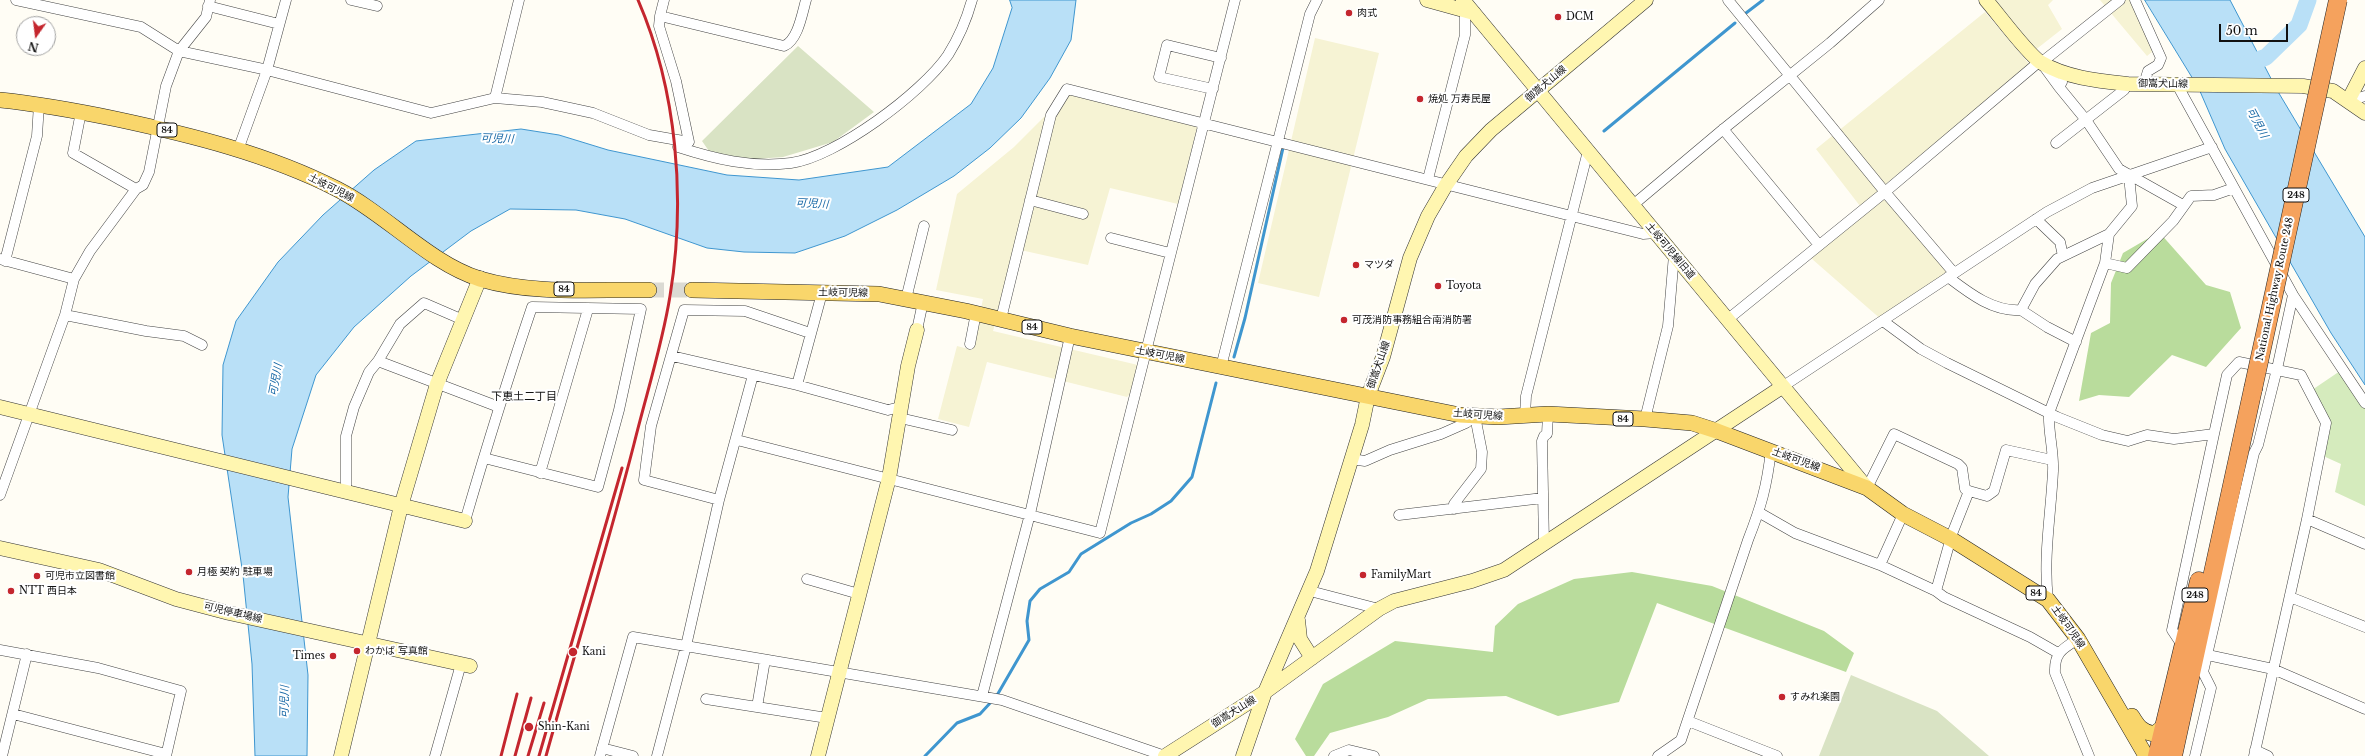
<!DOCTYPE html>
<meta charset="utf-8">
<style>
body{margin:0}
#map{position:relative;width:2365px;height:756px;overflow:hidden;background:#fffdf5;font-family:"Libre Baskerville",serif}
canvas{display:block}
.north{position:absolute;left:16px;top:16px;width:40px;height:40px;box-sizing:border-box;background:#fff;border:1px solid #a0a0a0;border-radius:50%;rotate:194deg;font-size:11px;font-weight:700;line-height:16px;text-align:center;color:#111}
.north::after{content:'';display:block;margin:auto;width:14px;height:18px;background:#c4262e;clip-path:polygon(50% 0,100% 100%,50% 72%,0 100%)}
.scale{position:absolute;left:2219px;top:24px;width:69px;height:18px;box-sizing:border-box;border:2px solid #111;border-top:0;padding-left:5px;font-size:12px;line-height:14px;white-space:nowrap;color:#111;-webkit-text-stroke:3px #fff;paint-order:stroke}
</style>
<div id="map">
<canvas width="2365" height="756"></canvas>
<div class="north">N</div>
<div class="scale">50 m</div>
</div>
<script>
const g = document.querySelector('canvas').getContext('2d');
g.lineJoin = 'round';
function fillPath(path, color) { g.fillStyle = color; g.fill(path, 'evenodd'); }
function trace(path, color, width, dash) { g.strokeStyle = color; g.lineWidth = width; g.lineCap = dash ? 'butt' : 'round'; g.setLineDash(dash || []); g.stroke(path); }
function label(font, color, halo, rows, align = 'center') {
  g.font = font + ' "Libre Baskerville","Noto Sans JP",serif'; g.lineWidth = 4; g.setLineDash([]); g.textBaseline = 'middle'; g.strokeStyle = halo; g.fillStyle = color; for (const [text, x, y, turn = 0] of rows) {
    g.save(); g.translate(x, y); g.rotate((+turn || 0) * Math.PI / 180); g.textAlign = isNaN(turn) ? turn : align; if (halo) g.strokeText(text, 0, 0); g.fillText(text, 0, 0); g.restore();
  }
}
fillPath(new Path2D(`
 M1995 0H2053L2048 5 2062 29 2034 51 1989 4Z
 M2100 0H2131L2158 47 2147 56Z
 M1985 12 2030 65 1881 188 1954 273 1883 321 1804 252 1860 206 1816 149Z
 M1315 38 1379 53 1319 297 1258 283Z
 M1069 95 1198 124 1178 204 1110 188 1088 265 1016 249 993 331 1138 365 1131 393 1127 397 987 362 969 427 938 419 957 346 972 350 983 299 936 290 957 194 1014 147 1045 116 1057 115Z`), '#f6f3d4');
fillPath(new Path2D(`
 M2343 369 2365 403V506L2335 492 2341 464 2321 455 2326 423 2309 392Z`), '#d5ebbd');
fillPath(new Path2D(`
 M2159 232 2206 285 2230 292 2241 328 2206 367 2172 355 2129 397 2099 395 2079 401 2091 333 2110 323 2111 283 2123 253Z
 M1632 572 1712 586 1824 631 1854 653 1846 672 1657 603 1619 702 1558 716 1506 696 1428 699 1388 717 1330 733 1314 756H1306L1295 739 1323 684 1395 641 1493 652 1495 626 1518 604 1574 579Z`), '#b9dc9c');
fillPath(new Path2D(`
 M798 46 874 112 833 142 783 157 743 160 711 154 702 141Z
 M1851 675 1937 711 1989 756H1819Z`), '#d9e3c4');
const water = new Path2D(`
 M1010 0H1076L1071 40 1050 78 1021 118 990 148 954 176 897 210 845 236 795 253 744 252 707 248 625 219 576 210 510 209 471 231 411 276 354 327 316 375 292 449 288 497 308 675 307 756H255L252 664 243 575 222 435 223 365 236 321 278 262 323 215 374 170 416 141 521 129 559 135 608 150 727 175 799 180 888 167 971 104 993 68 1012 8Z
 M2145 0H2230L2277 90 2365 237V385L2331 333 2225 149 2199 89Z`);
fillPath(water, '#b9e0f7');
trace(water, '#3f96cf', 1);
trace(new Path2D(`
 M1746 13 1763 0
 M1604 131 1735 23
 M1234 357 1245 318 1283 148
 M996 697 1029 640 1027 621 1030 601 1040 589 1069 572 1081 554 1131 523 1151 514 1171 501 1192 477 1216 383
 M925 756 957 723 980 714 992 701`), '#3f96cf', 3);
trace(new Path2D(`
 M2240 67 2266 57 2299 25 2308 0`), '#b9e0f7', 17);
trace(new Path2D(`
 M649 290H692`), '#dbdad3', 15, [15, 8]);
const street = new Path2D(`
 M16 0 141 27 179 51 263 69 431 113 495 98 519 0
 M351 0 377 6
 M664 0 660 16 784 46C798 40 802 14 806 0
 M1728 0 1885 192 1954 273
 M2135 0 2161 58 2158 65 2148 71 2144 84
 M208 6 279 24
 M2042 62 2120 0
 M2062 82 2059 87 2086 120 2119 169 2183 205
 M2180 85V90L2293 295 2365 403
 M1213 89 1159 77 1167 45 1221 58
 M495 98 542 102 593 113 649 135 689 142 676 81 659 26 660 16
 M2348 101 2365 96
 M81 112 73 153 136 189
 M1723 129 1819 245
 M2056 143 2124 90 2128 84
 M678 147C715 159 751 168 791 163 836 157 922 93 948 55 958 39 967 18 972 0
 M238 150 267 70 286 0
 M1428 179 1465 35V10
 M1030 200 1083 214
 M1633 205 1721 131 1830 43 1879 0
 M2036 219 2060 242 2063 256
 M1111 238 1170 253
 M0 259 74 279
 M5 261 37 136 39 104
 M2105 263 2127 268 2173 221 2191 196 2214 195 2234 188
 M1948 277C1969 293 1993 312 2021 310L2047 327 2076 342
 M906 299 924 226
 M2021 310 2035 284 2057 259 2109 234
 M65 315 146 331 184 336 202 345
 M1001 319 1051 115 1067 89 1643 234 1656 233
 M1727 320 1885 192 2040 61 2059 87
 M1883 321 1921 349 1947 363 2057 417 2102 435 2128 441 2147 435 2174 439 2214 434 2227 375 2239 362 2301 375 2326 423 2307 519 2254 756
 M917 330 923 302
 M970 344 976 313
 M672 356 797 385 888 410 900 407
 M378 361 499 407
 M1221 367 1310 14 1317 0
 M797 385 822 293
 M1782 387 2047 212 2092 188 2212 147
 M1525 416 1526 396 1588 151
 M900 418 952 430
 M1645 419 1668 326 1674 255
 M737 440 1100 533 1235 0
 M1351 459 1365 461 1390 450 1441 434 1466 423 1475 416 1482 452 1481 469 1454 504V509
 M540 473 588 309
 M1867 488 1894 434 1958 464 1962 468 1965 489 1969 491
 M346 493V436L354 407 369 372 378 361 400 324 424 303 461 319
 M0 495 65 315 74 279 90 251 136 189 143 185 149 172 166 86 179 51 206 17 210 0
 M719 500 644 480 651 426 684 310 745 311 810 333
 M1760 513 1795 533 1880 565 1936 591 1944 597 2030 637 2058 653
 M1399 515 1543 498
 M2307 519 2365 544
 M465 521C486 449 508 378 532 307L641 309 619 410 598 487 484 458
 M1544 544 1542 441 1544 436 1547 434 1548 414
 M1880 565 1903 514
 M807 579 859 594
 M1310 591 1379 609
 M1936 591 1952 534 1969 491 1987 496 1994 491 2006 450 2052 460
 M2290 597 2365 627
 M2048 600C2043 556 2051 514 2053 471 2054 451 2048 432 2049 413L2105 263 2109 234 2132 206 2129 176
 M2078 639C2062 649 2054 653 2055 673L2089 756
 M2182 645 2172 630 2214 434
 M0 650 98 668 181 691 166 756
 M2203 654 2273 669 2365 709
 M982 696 1030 514 1070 336
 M706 699 827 718
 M757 707 765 660
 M13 714 166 754
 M1688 721 1777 756
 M602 748 633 756
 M2255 750 2268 756
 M2 756 27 654
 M435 756 461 664
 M600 756 633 637 1002 700 1165 756
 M657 756 686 646 719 500 753 375
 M1334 756 1349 750 1374 756
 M1658 756 1681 740 1748 540C1761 507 1767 486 1771 450
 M2195 756 2211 688 2203 672 2254 453 2258 445 2277 369 2293 295`);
const secondary = new Path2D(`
 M1427 0 1474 13
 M1463 0 1867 488
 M1986 0C1999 15 2026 52 2040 62 2066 78 2099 81 2128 84L2303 86 2333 91 2365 113
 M2348 101 2365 68
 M0 407 465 521
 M0 548 99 570 176 599 229 613 470 666
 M1298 620 1300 639 1312 658
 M341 756 401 506 437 384 480 278
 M818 756 889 478 908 366 917 330
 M1165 756 1265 692 1379 609 1394 601 1472 581 1504 570 1782 387
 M1243 756 1265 692 1317 571 1362 425 1368 396 1383 357 1410 258 1428 216 1446 185 1466 156 1491 130 1646 0`);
const primary = new Path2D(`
 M0 100C39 104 77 111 116 119 191 135 268 154 337 189 386 214 429 263 480 279 534 295 593 289 649 290
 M692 290 879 294 966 311 1070 336 1460 415 1498 417 1548 414 1645 419 1692 423 1717 431 1867 488 1903 514 1951 539 2048 600 2078 639 2146 756
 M2132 716C2138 726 2142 732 2154 734L2163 727`);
const highway = new Path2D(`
 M2157 756 2199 581
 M2173 756 2253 389`);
trace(street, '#444', 11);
trace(secondary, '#333', 15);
trace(primary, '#222', 16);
trace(highway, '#222', 19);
trace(street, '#fff', 10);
trace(secondary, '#fff6b0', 14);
trace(primary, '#f9d66b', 15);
trace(highway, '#f5a25d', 18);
trace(new Path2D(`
 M501 756 517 694
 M515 756 531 698
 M528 756 544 703
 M539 756 622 468
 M546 756C575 652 607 549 634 444 646 395 662 346 670 296 686 199 677 90 638 0`), '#c4262e', 3);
const highwayBridge = new Path2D(`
 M2253 389 2338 0`);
trace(highwayBridge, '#222', 19, []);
trace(highwayBridge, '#f5a25d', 18);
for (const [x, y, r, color] of [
 [1349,13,4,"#c4262e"],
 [1558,17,4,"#c4262e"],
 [1420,99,4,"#c4262e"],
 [1356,265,4,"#c4262e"],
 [1438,286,4,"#c4262e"],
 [1344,320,4,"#c4262e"],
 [189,572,4,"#c4262e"],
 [1363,575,4,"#c4262e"],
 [37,576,4,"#c4262e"],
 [11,591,4,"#c4262e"],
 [357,651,4,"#c4262e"],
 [573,652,5,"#c4262e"],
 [333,656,4,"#c4262e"],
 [1782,697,4,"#c4262e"],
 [529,727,5,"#c4262e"]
]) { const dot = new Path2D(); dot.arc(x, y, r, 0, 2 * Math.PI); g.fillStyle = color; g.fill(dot); trace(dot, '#fff', 1.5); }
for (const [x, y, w] of [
 [167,130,20],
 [2296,195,26],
 [564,289,20],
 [1032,327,20],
 [1623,419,20],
 [2036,593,20],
 [2195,595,26]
]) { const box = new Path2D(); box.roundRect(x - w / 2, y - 7, w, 14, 3); g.fillStyle = '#fff'; g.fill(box); trace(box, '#111', 1); }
label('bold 9px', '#111', null, [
 ["84",167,130],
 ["248",2296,195],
 ["84",564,289],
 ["84",1032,327],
 ["84",1623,419],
 ["84",2036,593],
 ["248",2195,595]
]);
label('10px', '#111', '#fff', [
 ["肉式",1357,13],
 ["DCM",1566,17],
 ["焼処 万寿民屋",1428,99],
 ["マツダ",1364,265],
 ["Toyota",1446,286],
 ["可茂消防事務組合南消防署",1352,320],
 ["月極 契約 駐車場",197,572],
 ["FamilyMart",1371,575],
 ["可児市立図書館",45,576],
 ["NTT 西日本",19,591],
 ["わかば 写真館",365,651],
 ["Kani",582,652],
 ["Times",325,656,"right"],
 ["すみれ楽園",1790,697],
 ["Shin-Kani",538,727]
], 'left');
label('10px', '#111', '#fff', [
 ["御嵩犬山線",1546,84,-40],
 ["御嵩犬山線",2163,84,1],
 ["土岐可児線",331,188,27],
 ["土岐可児線旧道",1670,251,50],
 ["National Highway Route 248",2275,289,-78],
 ["土岐可児線",843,293,1],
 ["土岐可児線",1160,355,11],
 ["御嵩犬山線",1379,365,-71],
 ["土岐可児線",1478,415,4],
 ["土岐可児線",1796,460,20],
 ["可児停車場線",233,613,13],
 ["土岐可児線",2068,627,55],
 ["御嵩犬山線",1234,712,-32]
]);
label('italic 11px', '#1768a6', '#fff', [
 ["可児川",2257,123,62],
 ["可児川",497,139,2],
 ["可児川",812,204,3],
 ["可児川",276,380,-79],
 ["可児川",285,702,-89]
]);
label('11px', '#111', '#fff', [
 ["下恵土二丁目",524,397]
]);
</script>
